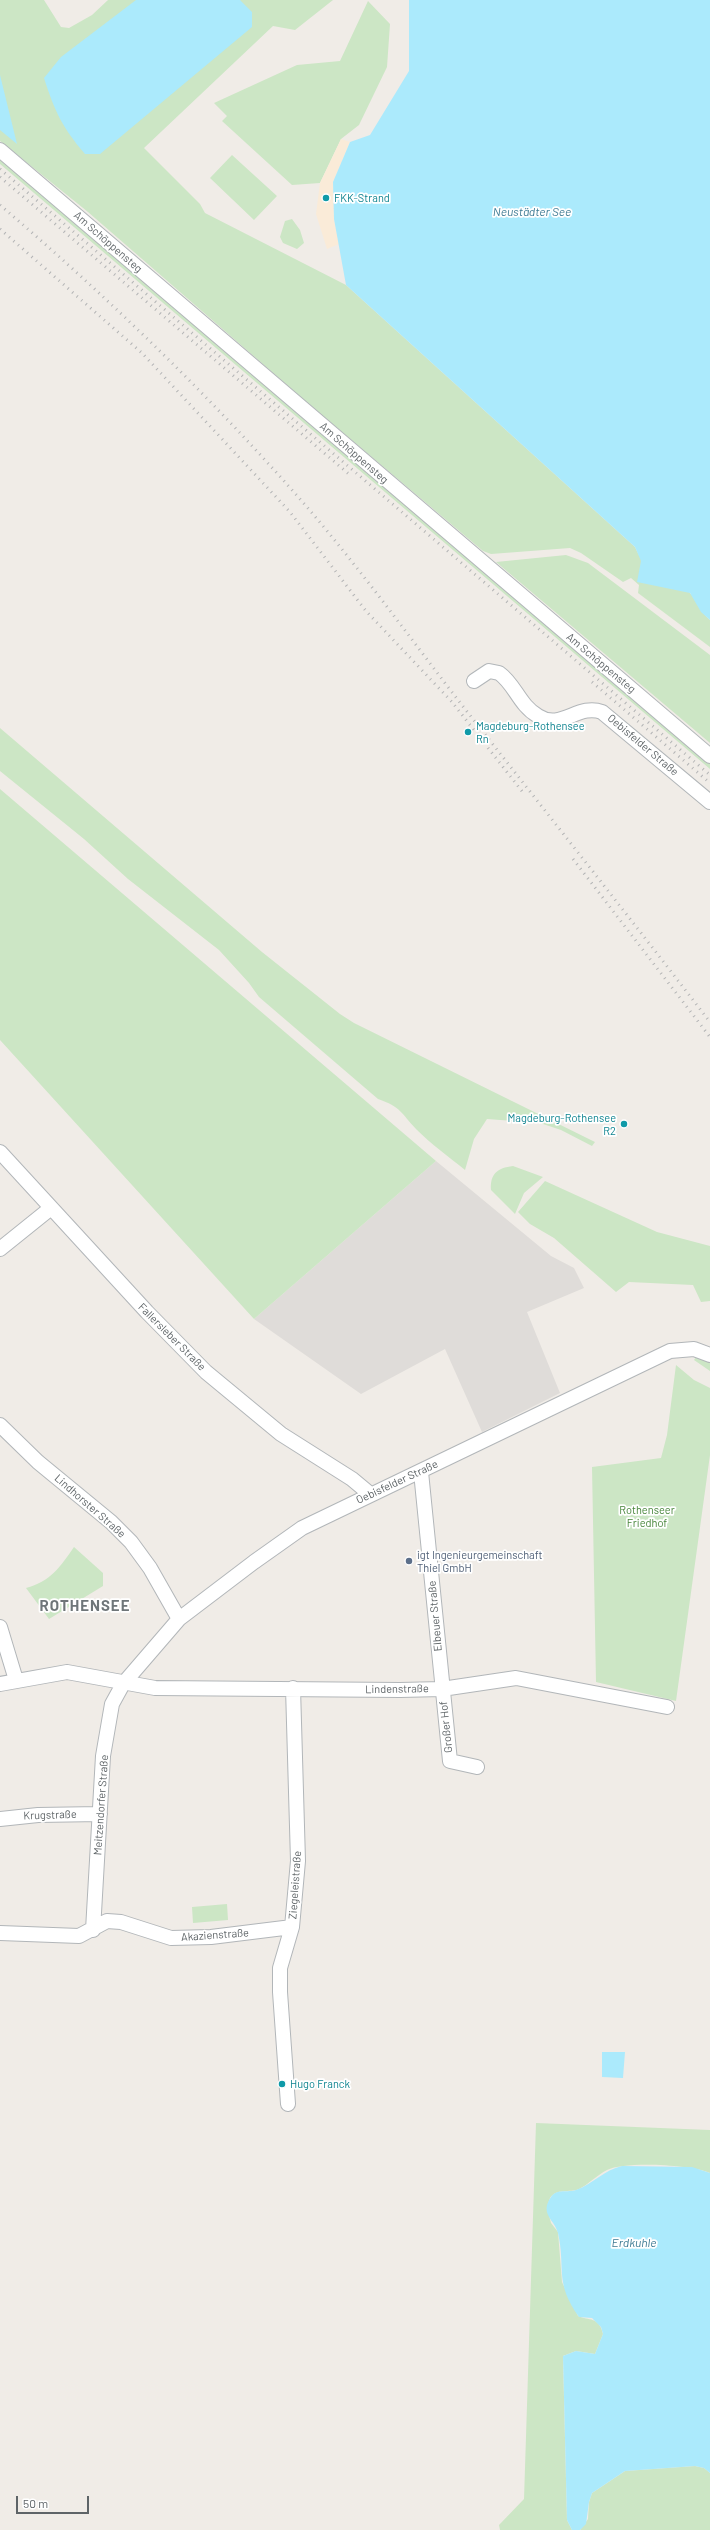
<!DOCTYPE html>
<meta charset="utf-8">
<style>
body{margin:0}
#map{position:relative;width:710px;height:2530px;overflow:hidden;background:#f0ece7;font-family:Barlow,sans-serif}
canvas{display:block}
.scale{position:absolute;left:16px;top:2496px;width:73px;height:18px;box-sizing:border-box;border:2px solid #5e6467;border-top:0;padding-left:5px;font-size:12px;line-height:14px;white-space:nowrap;color:#5e6467;-webkit-text-stroke:3px #fff;paint-order:stroke}
</style>
<div id="map">
<canvas width="710" height="2530"></canvas>
<div class="scale">50 m</div>
</div>
<script>
const g = document.querySelector('canvas').getContext('2d');
g.lineJoin = 'round';
function fillPath(path, color) { g.fillStyle = color; g.fill(path, 'evenodd'); }
function trace(path, color, width, dash) { g.strokeStyle = color; g.lineWidth = width; g.lineCap = dash ? 'butt' : 'round'; g.setLineDash(dash || []); g.stroke(path); }
function label(font, color, halo, rows, align = 'center') {
  g.font = font + ' Barlow,sans-serif'; g.lineWidth = 3.5; g.setLineDash([]); g.textBaseline = 'middle'; g.strokeStyle = halo; g.fillStyle = color; for (const [text, x, y, turn = 0] of rows) {
    g.save(); g.translate(x, y); g.rotate((+turn || 0) * Math.PI / 180); g.textAlign = isNaN(turn) ? turn : align; if (halo) g.strokeText(text, 0, 0); g.fillText(text, 0, 0); g.restore();
  }
}
fillPath(new Path2D(`
 M436 1161 551 1256 574 1268 584 1288 527 1312 560 1393 482 1432 445 1349 361 1394 254 1319Z`), '#dfdcd9');
fillPath(new Path2D(`
 M0 0H44L61 27 69 28 92 15 108 0H333L295 30 273 26 144 148 200 204 205 213 346 285 635 547C647 575 670 574 689 592 698 600 699 611 710 620V647L638 593 639 585 631 578 623 582 581 553 570 548 491 554 483 551 303 399 88 212 0 141Z
 M368 1 390 24 387 67 359 125 341 139 320 183 292 185 222 121 227 116 214 103 297 65 340 61Z
 M232 155 277 196 254 220 210 178Z
 M0 156 710 761V769L0 164Z
 M292 219 300 230 304 243 297 249 283 243 280 237 285 221Z
 M566 555 588 563 710 655V743L496 562Z
 M0 728 262 952 340 1014 354 1023 595 1142 592 1146 561 1130 540 1123 487 1119 474 1139 465 1170C449 1157 431 1144 416 1129 401 1113 401 1107 378 1099L259 997 249 983 219 950 128 879 84 839 0 771Z
 M0 789 436 1161 254 1319 0 1040Z
 M513 1166 543 1177 524 1193 515 1214 491 1190C490 1174 497 1168 513 1166Z
 M545 1181 657 1232 710 1246V1301L701 1302 693 1285 629 1282 616 1292 554 1238 530 1224 518 1212Z
 M696 1357 710 1360V1371L694 1360Z
 M676 1365 694 1380 710 1388V1455L676 1701 596 1682 592 1467 661 1458 667 1435Z
 M74 1547 103 1573V1586L49 1619 26 1588C50 1582 61 1566 74 1547Z
 M227 1904 228 1920 193 1923 192 1907Z
 M536 2123 710 2130V2173C691 2165 626 2161 607 2170 597 2175 589 2184 579 2189 569 2193 557 2188 550 2198L547 2207 551 2223 558 2232 562 2282 578 2316C589 2321 599 2316 603 2334L595 2354 576 2351 563 2356 567 2520 572 2530H500L499 2525 524 2499Z
 M695 2466 704 2468 710 2473V2530H580L588 2519 589 2502 592 2493 625 2471Z`), '#cce6c5');
fillPath(new Path2D(`
 M341 139 350 142 333 182 334 219 339 244 327 249 316 214 320 183Z`), '#faebd8');
fillPath(new Path2D(`
 M136 0H240L252 12V27L100 154H85C62 127 55 112 44 78L61 57Z
 M409 0H710V620L701 612 690 593 637 582 641 561 635 547 346 285 334 219 333 182 350 142 370 135 409 71Z
 M0 75 17 144 0 130Z
 M602 2052H625L623 2078 602 2077Z
 M622 2166 692 2167 710 2173V2473L704 2468 695 2466 625 2471 592 2493 589 2502 586 2524 580 2530H572L567 2520 563 2356 576 2351 595 2354 603 2334 601 2327 592 2318 579 2317C554 2282 566 2269 558 2233 555 2220 539 2214 551 2197 557 2188 568 2193 576 2190 593 2184 604 2170 622 2166Z`), '#abeafc');
const minor = new Path2D(`
 M0 150 710 756
 M474 681 489 671 499 673C515 684 519 705 538 716 561 731 578 703 602 712L710 802
 M0 1152 147 1312 206 1372 281 1434 352 1479 370 1494
 M0 1249 51 1208
 M0 1425 38 1462 111 1522 131 1542 150 1568 179 1619
 M421 1472 450 1761 477 1767
 M0 1627 16 1680
 M0 1684 67 1672 155 1688 400 1690 442 1689 516 1678 667 1707
 M0 1819 38 1815 100 1814
 M93 1930 103 1756 112 1704 123 1684 179 1619 254 1562 302 1528 670 1351 694 1349 710 1355
 M0 1933 79 1936 107 1921 121 1922 171 1938 211 1937 292 1927
 M288 2104 280 1992V1968L292 1927 298 1861 293 1688`);
trace(minor, '#b2b6b9', 16);
trace(minor, '#fff', 14);
trace(new Path2D(`
 M0 169 710 775
 M0 177 350 475
 M0 205C109 298 212 398 307 507 360 569 408 635 458 700 542 807 627 914 710 1022
 M0 229 142 353 290 512 366 611 452 702 525 795
 M592 682 710 783
 M573 859 710 1037`), '#b3b4b5', 3, [1, 5]);
for (const [x, y, r, color] of [
 [326,198,4,"#0f9aa8"],
 [468,732,4,"#0f9aa8"],
 [624,1124,4,"#0f9aa8"],
 [409,1561,4,"#5c6f8a"],
 [282,2084,4,"#0f9aa8"]
]) { const dot = new Path2D(); dot.arc(x, y, r, 0, 2 * Math.PI); g.fillStyle = color; g.fill(dot); trace(dot, '#fff', 1.5); }
label('11px', '#0d838f', '#fff', [
 ["FKK-Strand",334,198],
 ["Magdeburg-Rothensee",476,726],
 ["Rn",476,739],
 ["Magdeburg-Rothensee",616,1118,"right"],
 ["R2",616,1131,"right"],
 ["Hugo Franck",290,2084]
], 'left');
label('11px', '#5e6467', '#fff', [
 ["Am Schöppensteg",108,242,41],
 ["Am Schöppensteg",354,453,41],
 ["Am Schöppensteg",601,663,40],
 ["Oebisfelder Straße",643,745,40],
 ["Fallersleber Straße",172,1337,45],
 ["Oebisfelder Straße",397,1482,-25],
 ["Lindhorster Straße",90,1506,41],
 ["Elbeuer Straße",435,1616,-95],
 ["Lindenstraße",397,1689,-1],
 ["Großer Hof",446,1727,-96],
 ["Meitzendorfer Straße",101,1805,-86],
 ["Krugstraße",50,1815,-2],
 ["Ziegeleistraße",295,1885,-86],
 ["Akazienstraße",215,1935,-4]
]);
label('11px', '#458438', '#fff', [
 ["Rothenseer",647,1510],
 ["Friedhof",647,1523]
]);
label('11px', '#4e5e75', '#fff', [
 ["igt Ingenieurgemeinschaft",417,1555],
 ["Thiel GmbH",417,1568]
], 'left');
label('italic 12px', '#3e7b94', '#fff', [
 ["Neustädter See",532,212],
 ["Erdkuhle",634,2243]
]);
g.letterSpacing = '1px';
label('bold 15px', '#6f7679', '#fff', [
 ["ROTHENSEE",85,1606]
]);
g.letterSpacing = '0px';
</script>
